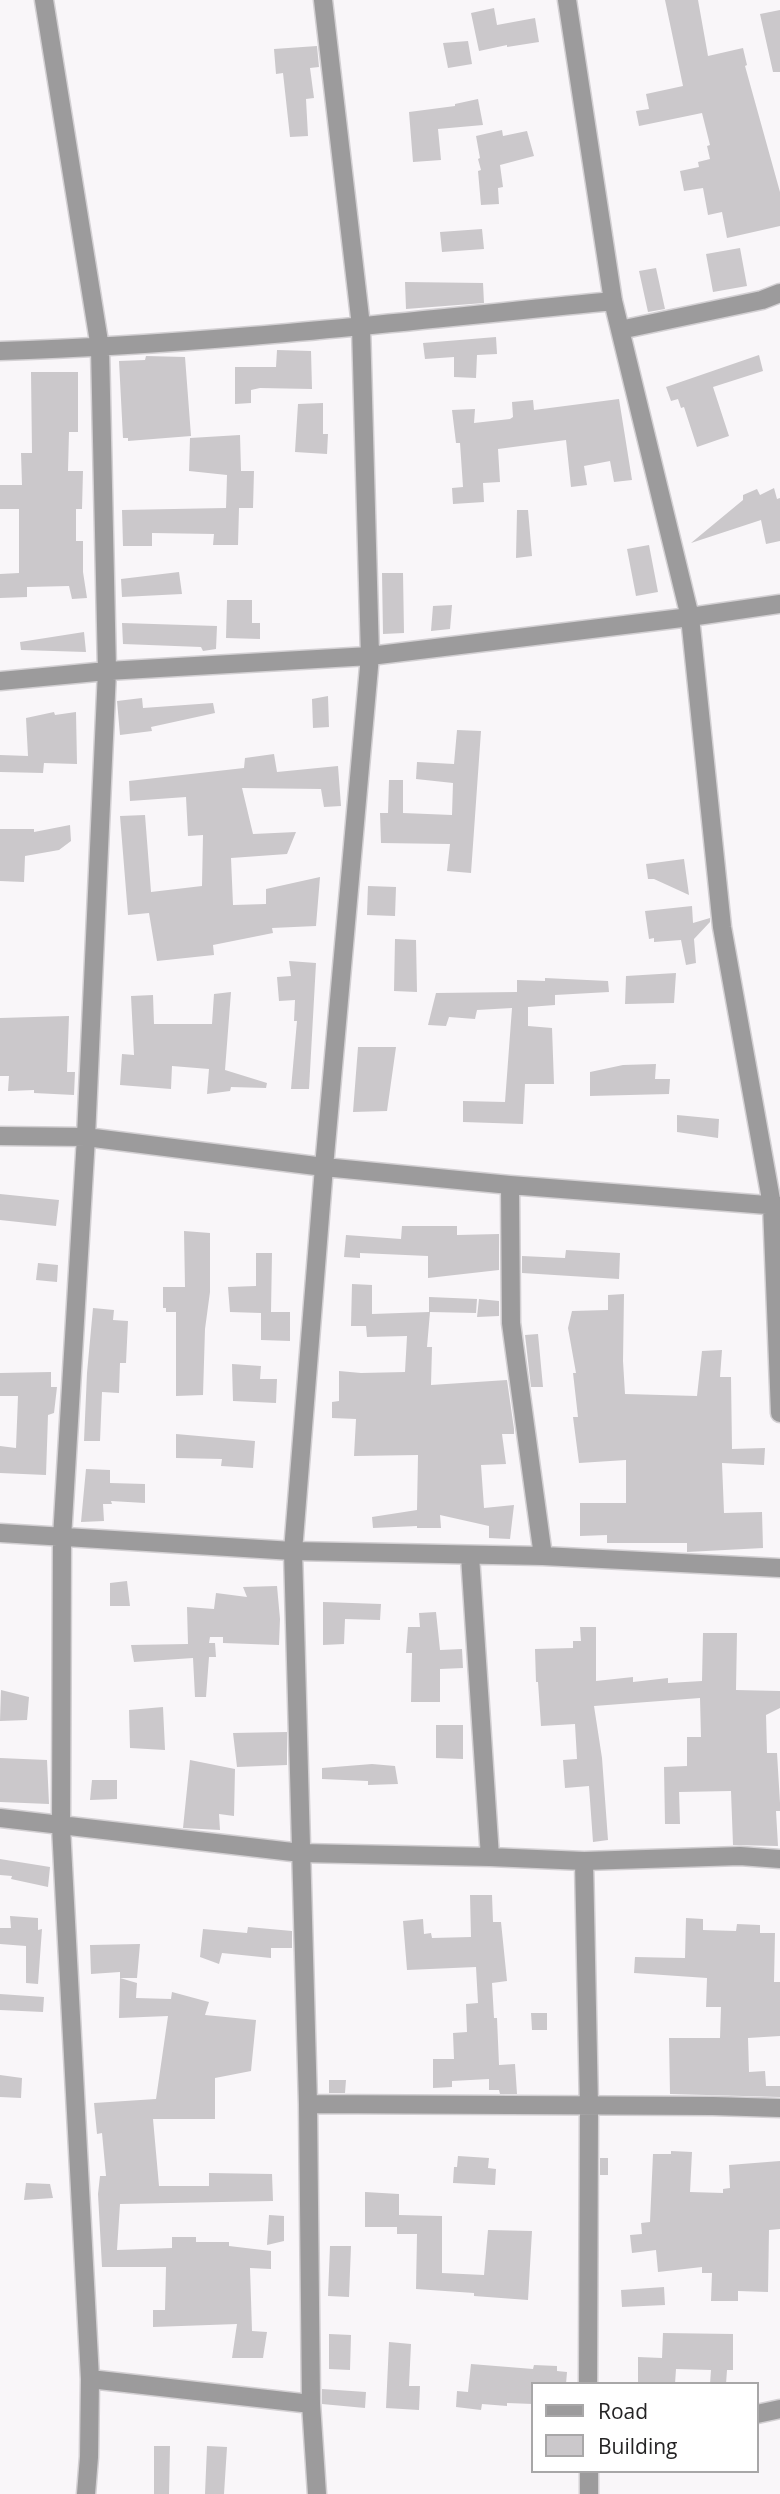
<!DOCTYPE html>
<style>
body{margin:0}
#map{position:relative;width:780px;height:2494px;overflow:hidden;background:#f9f6f9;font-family:"Open Sans",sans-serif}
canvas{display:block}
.legend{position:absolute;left:531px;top:2382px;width:228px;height:91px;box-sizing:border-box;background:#fff;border:2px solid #a8a7a8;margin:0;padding:9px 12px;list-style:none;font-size:21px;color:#252425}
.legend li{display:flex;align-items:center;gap:14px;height:35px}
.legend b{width:35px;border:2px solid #a8a7a8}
</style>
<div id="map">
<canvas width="780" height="2494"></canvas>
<ul class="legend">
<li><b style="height:9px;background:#9c9b9c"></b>Road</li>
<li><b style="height:19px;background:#cbc8cb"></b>Building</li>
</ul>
</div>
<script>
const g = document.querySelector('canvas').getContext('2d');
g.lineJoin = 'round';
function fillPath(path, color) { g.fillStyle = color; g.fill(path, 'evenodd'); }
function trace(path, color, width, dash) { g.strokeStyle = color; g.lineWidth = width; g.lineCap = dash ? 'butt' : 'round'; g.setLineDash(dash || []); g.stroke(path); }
fillPath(new Path2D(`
 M665 0H698L708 56 743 48 747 65 745 66 780 192V226L727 238 722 212 708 215 703 188 684 191 680 171 699 167 698 162 710 159 707 146 710 145 702 113 639 126 636 111 649 109 646 94 683 86Z
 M494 8 497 25 535 18 539 42 507 47V45L479 51 471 13Z
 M780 10V72H773L760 14Z
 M468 41 472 64 448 68 443 43Z
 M317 46 319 67 310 68 314 98 306 99 308 136 290 137 283 73 276 74 274 49Z
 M478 99 483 125 438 129 441 160 413 162 409 112 455 106V104Z
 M502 130 503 136 527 131 534 156 500 165 503 187 498 188 499 204 481 205 478 171 481 170 478 159 480 158 476 136Z
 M482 229 484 249 442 252 440 232Z
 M740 248 747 286 713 292 706 254Z
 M656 268 665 309 648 312 639 271Z
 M405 282 483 283 484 303 406 309Z
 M496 337 497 354 477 355 476 378 454 377V357L425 359 423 343Z
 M277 350 311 351 312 389 260 388 251 390V403L235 404V367H276Z
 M759 355 763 371 713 387 729 436 697 447 684 407 681 408 678 399 671 401 666 387Z
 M146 356 185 357 191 436 128 441V438H123L119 361 145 360Z
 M31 372H78V432H69L68 471H83L82 509H76V541H83V572L87 598 72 599 69 586 27 587V597L0 598V574L19 573V509H0V485H22L21 453H32Z
 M619 399 632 480 614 482 610 461 584 466 587 485 571 487 566 440 498 449 500 482 483 483 484 502 453 504 452 488 463 487 460 443H456L452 410 475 409 474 423 510 419 513 417 512 402 533 400 534 410Z
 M323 403V434H328L327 454 295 452 298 404Z
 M240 435 241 471H254L253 508H239L238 545H213L214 534 152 533V546H123L122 510 226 508 227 475 189 471 190 438Z
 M774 488 777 499 780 498V541L766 544 761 520 691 543 743 500V495L757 489 760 495Z
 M517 510H528L532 556 516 558Z
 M649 545 658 592 636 596 627 549Z
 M179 572 182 594 122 597 121 579Z
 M382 573H403L404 633 383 634Z
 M227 600H252V623H260V639L226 638Z
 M452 605 450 629 431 631 433 606Z
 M122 623 217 626 216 649 203 651 201 647 123 644Z
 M84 632 86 652 21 650 20 642Z
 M328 696 329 727 313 728 312 699Z
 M142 698 143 708 213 703 215 713 151 727 152 731 120 735 117 701Z
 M54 712 55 715 76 712 77 764 44 763 43 773 0 772V755L28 756 26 718Z
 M457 730 481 731 471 873 447 871 450 844 381 843 380 813H388L389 780H403V813L452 815 453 783 416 779 417 762 454 764Z
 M274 754 277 772 338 766 341 806 324 807 321 789 242 788 253 834 296 832 287 854 231 858 233 905 266 904V889L320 877 316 926 272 928 273 933 213 945 214 955 157 961 149 913 128 915 120 816 145 815 151 892 202 886 203 835 188 836 186 797 130 801 129 781 244 768 245 758Z
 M70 825 71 841 59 850 25 856 24 882 0 881V829H34V832Z
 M684 859 689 895 654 879H648L646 864Z
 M368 886 396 887 395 916 367 915Z
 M692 906 693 923 710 918V922L694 939 696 963 686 965 681 940 654 942V938L649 939 645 911Z
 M395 939 416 940 417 992 394 991Z
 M289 961 316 963 309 1089H291L297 1021H294L295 1000 279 1001 277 977 291 976Z
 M676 973 674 1003 625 1004 626 976Z
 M545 978 608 981 609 992 555 995V1005L528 1007V1026L552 1028 554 1084H525L523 1124 463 1122V1101L505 1102 512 1008 477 1010 475 1019 449 1017 446 1026 428 1025 436 993 517 992V980L545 981Z
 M231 992 225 1070 267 1083 266 1088 231 1087 230 1091 207 1094 209 1069 172 1066 171 1089 120 1085 122 1054 134 1055 131 996 153 995 154 1024H212L214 994Z
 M69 1016 67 1072H75L74 1095 34 1093V1090L8 1091 9 1076H0V1018Z
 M358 1047H396L387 1111 353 1112Z
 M656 1064 655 1079H670L669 1094 590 1096V1072L623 1065Z
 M677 1115 719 1119 718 1138 677 1132Z
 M0 1194 59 1200 56 1226 0 1220Z
 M402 1226H457V1235L499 1234V1270L428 1278V1256L360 1253V1258L344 1257 346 1235 401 1239Z
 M184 1231 210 1233V1292L205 1329 203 1395 176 1396V1312H166V1308H163V1287H185Z
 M566 1250 620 1253 619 1279 522 1273V1256L565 1258Z
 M256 1253H272L271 1312H290V1341L261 1340V1313L230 1312 228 1287 256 1286Z
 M38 1263 58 1265 57 1282 36 1280Z
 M352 1284 372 1285V1314L429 1312V1297L477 1299 476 1313 430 1312 427 1347H432L431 1385 507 1380 514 1429V1434H502L506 1464 481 1465 484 1508 514 1505 510 1539 489 1538V1526L440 1515 441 1528H417V1526L373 1528 372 1517 417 1510 418 1455 354 1456 356 1419 332 1418V1402L339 1401V1371L361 1373 405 1372 407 1336 367 1337 366 1326H351Z
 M624 1294 623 1361 625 1394 697 1396 702 1351 722 1350 720 1377H731L732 1449 765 1448 764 1465 722 1463 724 1513 762 1512 763 1548 687 1552V1543H607V1535L580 1536V1503H626V1460L579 1463 573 1417H578L573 1373H576L568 1328 572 1311 608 1310V1295Z
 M479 1299 499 1301V1316L477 1317Z
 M93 1308 114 1310 113 1320 128 1321 126 1363H120L119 1393 102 1392 100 1441H84L87 1373Z
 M538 1334 543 1387H531L525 1335Z
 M232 1364 261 1366 260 1379H277L276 1403 233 1401Z
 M51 1372V1387H57L54 1413 48 1415 46 1475 0 1473V1446L16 1448 18 1396H0V1373Z
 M176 1434 255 1441 253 1468 221 1466 222 1459 176 1458Z
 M86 1469 110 1470V1483L145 1484V1503L111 1501 112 1504H103L104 1521 81 1522Z
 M127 1581 130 1606H110V1583Z
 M277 1586 280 1619 279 1645 223 1643V1637H210L209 1643H215L216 1657H209L206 1697H195L193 1658 134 1662 131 1645 188 1644 187 1607 214 1609 216 1593 247 1597 243 1587Z
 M323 1602 381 1604 380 1620 345 1619 344 1644 323 1645Z
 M436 1612 440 1650 462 1649 463 1668 440 1669V1702H411L412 1653H406L408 1627H420L419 1613Z
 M580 1627H596V1681L633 1677V1682L668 1678V1683L702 1681 703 1633H737L736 1690 780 1691V1708L766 1715 767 1753H777L780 1803V1811H776L778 1846 733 1845 731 1791 679 1792 680 1824H665L664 1767 687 1766V1737H701L700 1698 594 1706 602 1758 608 1840 593 1842 589 1786 565 1788 563 1760 577 1759 575 1724 541 1726 538 1682H536L535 1649 573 1648V1641H581Z
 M1 1690 29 1697 27 1720 0 1721Z
 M163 1707 165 1750 130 1748 129 1710Z
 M436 1725H463V1759L436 1758Z
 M287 1732V1765L237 1767 233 1733Z
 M0 1758 47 1760 49 1804 0 1802Z
 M190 1760 235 1769 234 1816 219 1814 220 1830 183 1828Z
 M372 1764 395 1766 398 1784 368 1785V1781L322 1779V1768Z
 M92 1780H117V1799L90 1800Z
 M0 1859 50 1867 48 1887 11 1879 12 1876 0 1875Z
 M470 1895H492L493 1922H501L507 1981 492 1983 494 2018H497L499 2065 515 2064 517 2094H500L499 2090H489V2079L452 2081V2087L433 2088V2059H454L453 2033 467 2032 466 2004 478 2003 476 1967 407 1970 403 1921 423 1919 424 1934 431 1933 432 1938 471 1937Z
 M10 1916 38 1918V1930L42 1929 38 1984 26 1983V1946L0 1944V1928H11Z
 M686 1918 703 1919V1930L736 1931 737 1924 760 1925V1933H775L774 1982H780V2036L748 2038 749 2072 765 2071 766 2086H780V2097L670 2094 669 2038H720L721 2007H706L707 1978 634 1973 635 1957 685 1958Z
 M248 1927 292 1931V1948H271V1958L222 1953 219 1964 200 1957 203 1929 247 1933Z
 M140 1944 137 1978H120V1972L91 1974 90 1945Z
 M120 1978 137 1983 136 1998 171 1999 172 1992 209 2002 205 2015 256 2020 251 2071 215 2078V2119H153L159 2186H209V2173L272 2174 273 2201 120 2204 117 2250 172 2248V2237H196V2242H229V2246L271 2251V2269L250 2268 252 2331 267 2332 263 2358H232L237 2324 153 2327V2310H165L166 2267H102L98 2194 100 2176H106L102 2133 97 2134 94 2103 156 2099 168 2016 119 2018Z
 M0 1994 44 1997 43 2012 0 2010Z
 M531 2013H547V2030H532Z
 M0 2075 22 2078 21 2098 0 2097Z
 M329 2080H346L345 2093H329Z
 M671 2151 692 2152 690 2192 723 2193V2189L730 2188 729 2165 780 2161V2229L769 2230 768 2292 738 2291V2301H711L712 2273H702V2267L658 2272 656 2250 632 2253 630 2235 642 2234 641 2223 650 2222 653 2154H671Z
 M458 2156 489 2158 488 2168 496 2169 495 2185 453 2183 454 2167H457Z
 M600 2158H608V2175H600Z
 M26 2183 50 2184 53 2198 24 2200Z
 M365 2192 399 2194V2215L442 2216V2273L484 2275 488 2230 532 2231 528 2300 474 2296V2293L416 2289 417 2234H397V2227H365Z
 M269 2215 284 2216V2241L267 2245Z
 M330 2246H351L349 2297 328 2296Z
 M664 2287 665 2305 622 2307 621 2290Z
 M663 2333 733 2334V2370H727L726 2384H710L711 2370 676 2369 675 2384H638V2357L662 2358Z
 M329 2334 351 2335 350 2370 329 2369Z
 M389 2342 411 2344 409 2386H420L419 2410 386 2408Z
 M471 2364 533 2369 534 2365 557 2366V2371L567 2372 566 2384H533V2404L507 2403V2406L482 2404 481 2410 456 2407 457 2391 468 2392Z
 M322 2389 366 2392 365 2408 322 2404Z
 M154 2446H170L169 2494H154Z
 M207 2446 227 2447 224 2494H205Z`), '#cbc8cb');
const minor = new Path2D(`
 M44 0 100 348 107 671 86 1137 62 1538 61 1827 90 2379 89 2457 86 2494
 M567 0 613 301 690 617 722 927 772 1205 780 1413
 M620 330 762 300 780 293
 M0 351C205 345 409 321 613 301
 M0 681 107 671 370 656 690 617 780 604
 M0 1136 86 1137 324 1167 510 1185 780 1206
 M510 1185 511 1323 543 1556
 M0 1533 293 1551 543 1556 780 1568
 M470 1556 490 1857
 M0 1818 301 1853 490 1857 584 1861 740 1856 780 1859
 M584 1861 589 2107 588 2384
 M308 2104 713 2106 780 2108
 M90 2379 311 2404
 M757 2414 780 2409
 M589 2471V2494
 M317 2494 311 2404 308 2104 293 1551 324 1167 370 656 361 326 323 0`);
trace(minor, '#d3d0d3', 21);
trace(minor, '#9c9b9c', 18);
</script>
